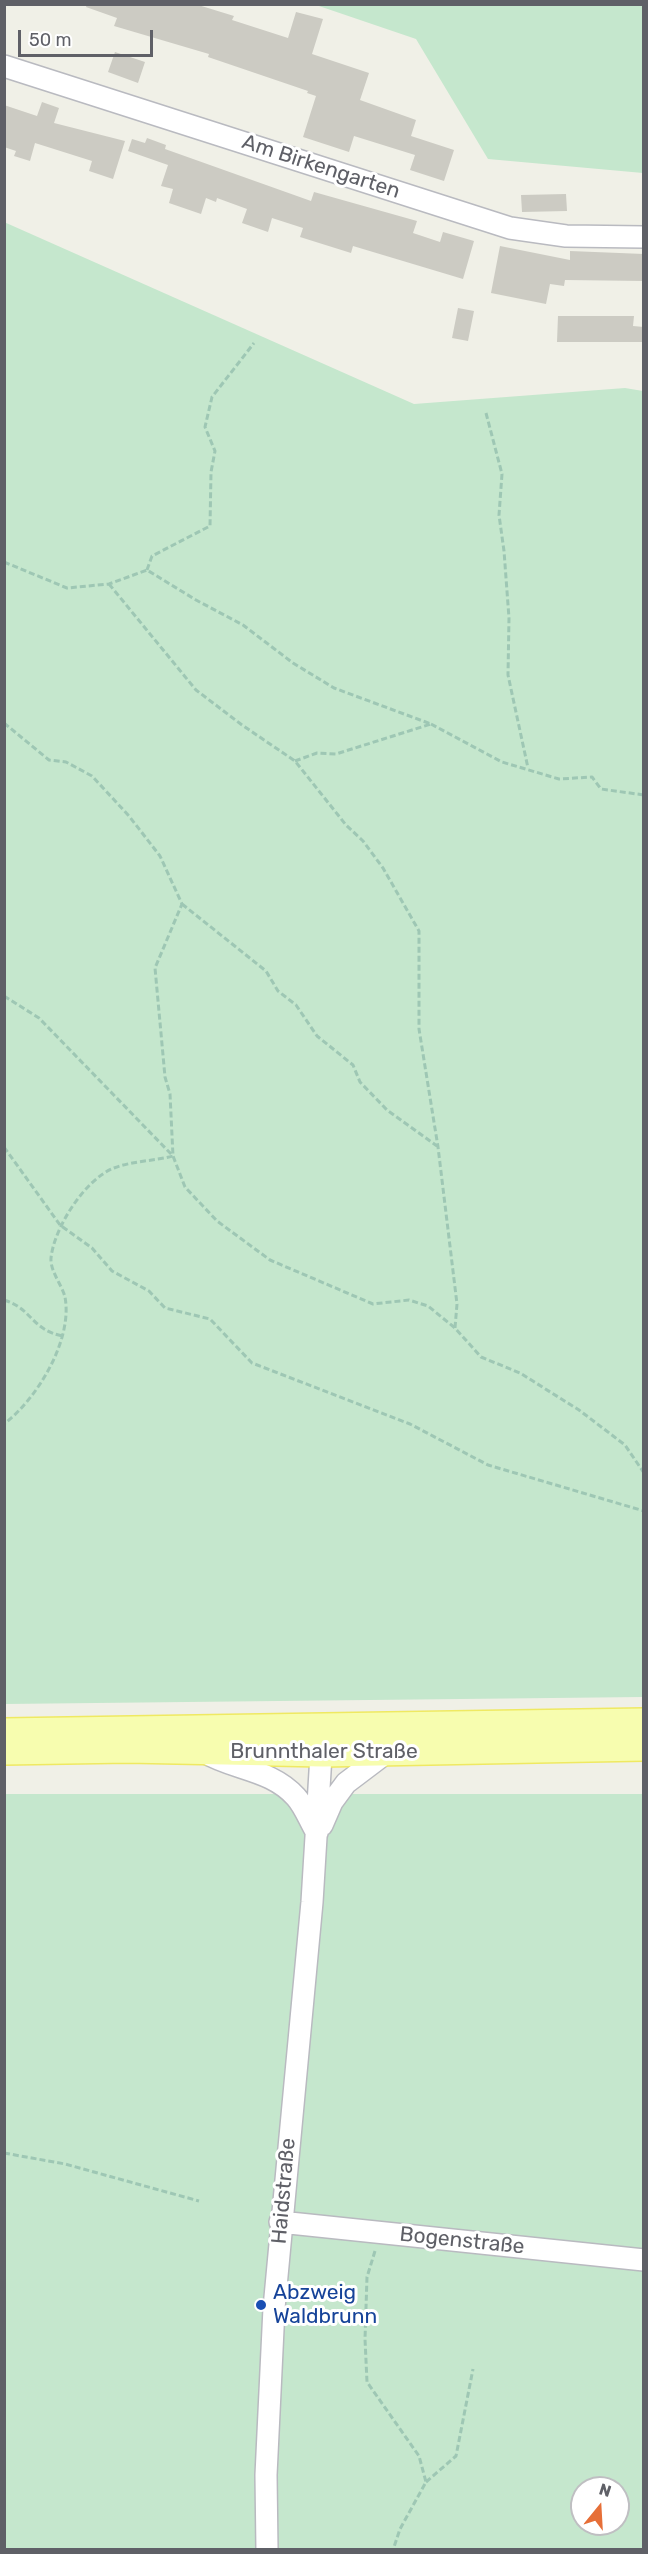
<!DOCTYPE html>
<meta charset="utf-8">
<style>
body{margin:0}
#map{position:relative;width:648px;height:2554px;overflow:hidden;background:#f0f0e7;font-family:Rubik,sans-serif}
canvas{display:block}
.frame{position:absolute;inset:0;border:6px solid #5f6067;pointer-events:none}
.north{position:absolute;left:570px;top:2476px;width:60px;height:60px;box-sizing:border-box;background:#fff;border:2px solid #bfbfc2;border-radius:50%;rotate:18deg;font-size:16px;font-weight:700;line-height:24px;text-align:center;color:#5f6067}
.north::after{content:'';display:block;margin:auto;width:21px;height:27px;background:#e66f38;clip-path:polygon(50% 0,100% 100%,50% 72%,0 100%)}
.scale{position:absolute;left:18px;top:30px;width:135px;height:27px;box-sizing:border-box;border:3px solid #5f6067;border-top:0;padding-left:8px;font-size:18px;line-height:21px;white-space:nowrap;color:#5f6067;-webkit-text-stroke:4px #fff;paint-order:stroke}
</style>
<div id="map">
<canvas width="648" height="2554"></canvas>
<div class="frame"></div>
<div class="north">N</div>
<div class="scale">50 m</div>
</div>
<script>
const g = document.querySelector('canvas').getContext('2d');
g.lineJoin = 'round';
function fillPath(path, color) { g.fillStyle = color; g.fill(path, 'evenodd'); }
function trace(path, color, width, dash) { g.strokeStyle = color; g.lineWidth = width; g.lineCap = dash ? 'butt' : 'round'; g.setLineDash(dash || []); g.stroke(path); }
function label(font, color, halo, rows, align = 'center') {
  g.font = font + ' Rubik,sans-serif'; g.lineWidth = 6; g.setLineDash([]); g.textBaseline = 'middle'; g.strokeStyle = halo; g.fillStyle = color; for (const [text, x, y, turn = 0] of rows) {
    g.save(); g.translate(x, y); g.rotate((+turn || 0) * Math.PI / 180); g.textAlign = isNaN(turn) ? turn : align; if (halo) g.strokeText(text, 0, 0); g.fillText(text, 0, 0); g.restore();
  }
}
fillPath(new Path2D(`
 M316 5H643V173L488 159 416 39Z
 M4 222 414 404 625 388 643 391V1697L5 1704Z
 M4 1794H643V2549H5ZM582 2488H618V2524H582Z`), '#c5e7cd');
fillPath(new Path2D(`
 M87 4H195L234 16 232 20 288 38 296 12 323 19 312 54 369 73 360 100 416 120 411 136 454 150 444 181 410 170 415 155 354 136 349 152 303 137 316 96 307 93 308 91 208 57 209 54 114 26 117 18 86 7Z
 M115 52 145 62 138 83 108 72Z
 M42 102 59 108 54 123 125 141 113 179 89 171 92 161 35 143 30 161 14 156 16 151 4 147V105L37 116Z
 M147 138 166 145 165 149 311 201 314 192 417 221 413 233 440 242 443 232 474 241 463 279 353 246 351 253 300 237 303 228 272 218 268 232 242 223 247 209 217 198 216 202 206 198 201 214 169 203 173 189 161 186 168 165 128 151 132 139 145 143Z
 M566 194 567 211 522 212 521 195Z
 M500 246 570 260V251L644 254V281L565 280 564 286 550 284 546 304 491 293Z
 M458 308 474 311 468 341 452 338Z
 M558 316H634L633 326 644 327V342H557Z`), '#cccbc3');
const minor = new Path2D(`
 M4 66 510 228 566 236 644 237
 M204 1752C234 1770 271 1769 296 1797 305 1807 310 1822 317 1833
 M322 1825 332 1802 346 1783 387 1752
 M280 2222 644 2260
 M267 2550 266 2475 274 2308 312 1902 322 1739`);
const major = new Path2D(`
 M4 1732 644 1722
 M4 1751 128 1749 323 1753 644 1747`);
trace(minor, '#b9bac0', 24);
trace(major, '#efe962', 30);
trace(new Path2D(`
 M486 413 502 474 499 515 504 551 509 618 508 675 528 768
 M4 562 67 588 109 584 147 570 196 600 243 625 293 663 334 688 431 724 336 754 317 753 295 761
 M147 570 152 556 210 526 211 472 215 451 205 427 212 397 254 343
 M109 584 196 690 242 725 295 761 346 825 363 841 383 868 419 931V1029L438 1147 457 1304 455 1328
 M4 723 49 760 66 762 92 776 129 816 160 856 182 904 155 968 165 1077 170 1094 173 1156C154 1161 132 1161 114 1168 85 1179 54 1228 51 1258 50 1271 62 1285 65 1297 73 1340 37 1399 4 1424
 M431 724 502 762 559 779 592 777 601 789 644 795
 M182 904 266 971 278 991 296 1005 317 1036 353 1065 360 1082 387 1110 437 1146
 M4 996 39 1018 173 1156 185 1187 217 1221 270 1260 373 1304 409 1300 428 1306 455 1328 481 1357 520 1373 579 1410 625 1445 644 1473
 M4 1147 60 1225 92 1248 112 1271 149 1291 165 1308 210 1319 252 1363 410 1424 488 1465 644 1511
 M4 1300C33 1309 31 1330 63 1336
 M4 2153 65 2164 199 2201
 M375 2251 367 2277 365 2339 367 2382 419 2456 426 2482 400 2529 393 2550
 M426 2482 456 2456 473 2369`), '#9ec7b4', 3, [6, 3]);
trace(minor, '#fff', 21);
trace(major, '#f7fdaf', 27);
for (const [x, y, r, color] of [
 [261,2305,6,"#1a4fb4"]
]) { const dot = new Path2D(); dot.arc(x, y, r, 0, 2 * Math.PI); g.fillStyle = color; g.fill(dot); trace(dot, '#fff', 2); }
label('21px', '#5f6067', '#fff', [
 ["Am Birkengarten",321,167,18],
 ["Brunnthaler Straße",324,1752],
 ["Haidstraße",284,2191,-85],
 ["Bogenstraße",462,2241,6]
]);
label('21px', '#164399', '#fff', [
 ["Abzweig",273,2293],
 ["Waldbrunn",273,2317]
], 'left');
</script>
